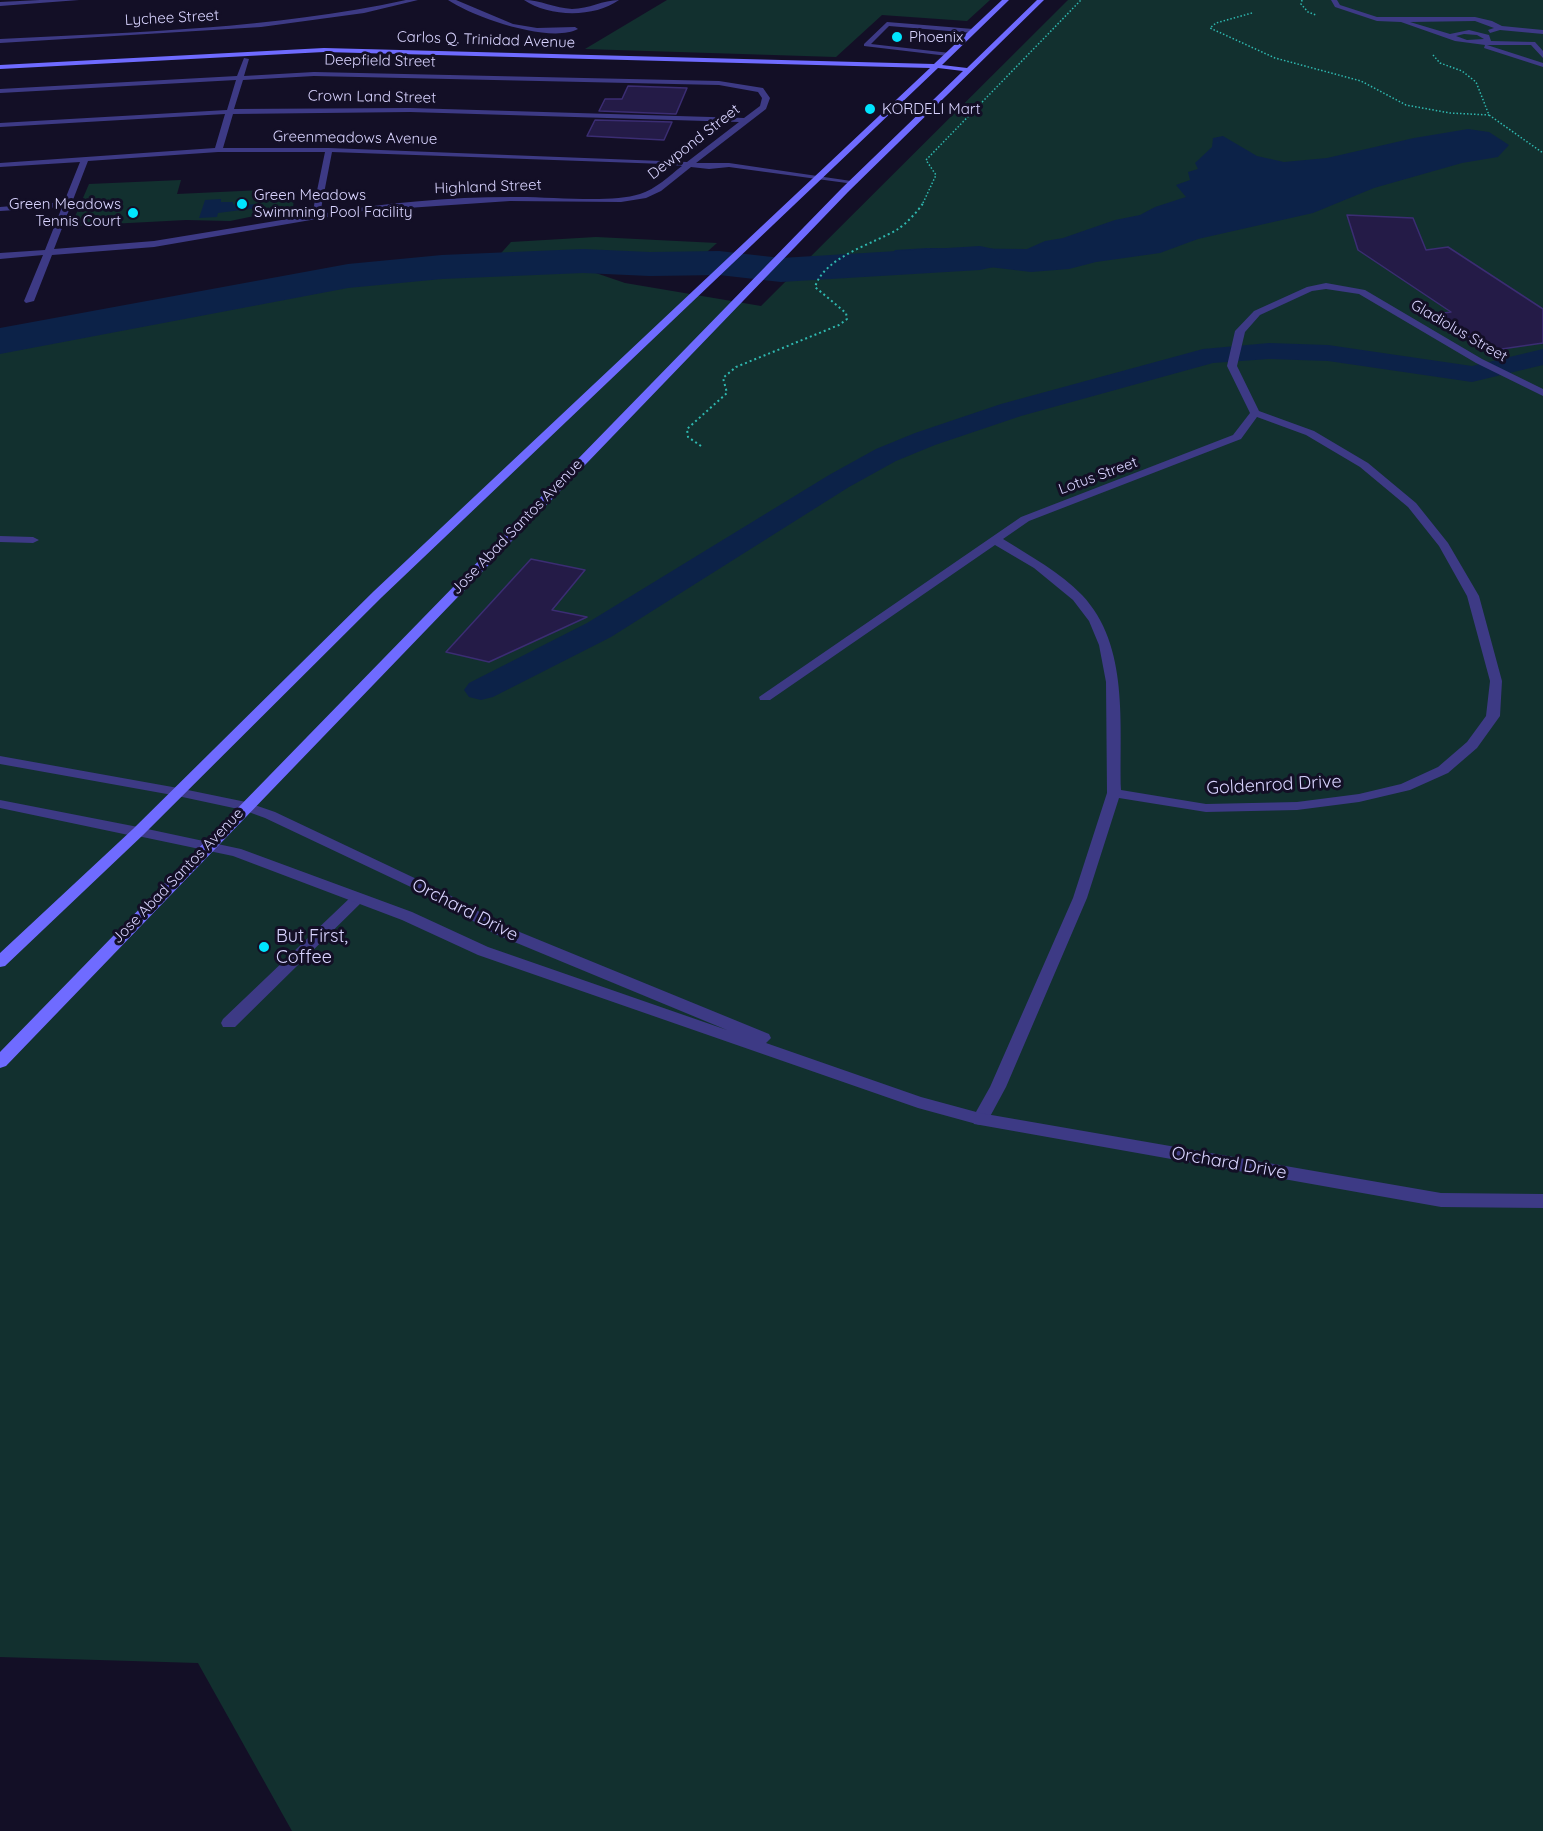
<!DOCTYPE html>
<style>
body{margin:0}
canvas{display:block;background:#130f26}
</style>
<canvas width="1543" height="1831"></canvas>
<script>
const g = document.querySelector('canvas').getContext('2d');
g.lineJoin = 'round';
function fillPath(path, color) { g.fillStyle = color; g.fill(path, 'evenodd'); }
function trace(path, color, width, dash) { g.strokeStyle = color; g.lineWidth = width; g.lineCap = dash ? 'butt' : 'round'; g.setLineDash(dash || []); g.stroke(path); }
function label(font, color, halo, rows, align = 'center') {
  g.font = font + ' Quicksand,sans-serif'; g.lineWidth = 6; g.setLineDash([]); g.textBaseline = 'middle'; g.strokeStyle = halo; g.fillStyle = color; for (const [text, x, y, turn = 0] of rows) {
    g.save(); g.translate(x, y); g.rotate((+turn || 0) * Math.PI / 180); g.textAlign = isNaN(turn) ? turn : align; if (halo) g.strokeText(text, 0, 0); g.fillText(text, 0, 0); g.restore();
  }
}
fillPath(new Path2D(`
 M667 0H990L967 21 882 15 836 57 585 49Z
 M1068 0H1543V1831H292L198 1663 0 1657V347L359 282 477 271 584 269 625 283 761 306Z
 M181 180 177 194 263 190 261 198 294 197 293 208 230 221 186 220 71 226 89 184Z
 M596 237 717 243 699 259 495 260 511 242Z`), '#12302f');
fillPath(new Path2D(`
 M1468 129 1489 132 1509 145 1498 157 1462 163 1374 188 1313 213 1198 239 1160 253 1096 262 1069 269 1031 272 981 266 876 273 895 250 927 248 1027 249 1045 241 1063 238 1115 220 1140 215 1155 207 1186 197 1176 185 1190 180 1188 172 1198 169 1195 163 1212 147 1213 138 1223 136 1257 156 1284 162 1327 158 1414 138Z
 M221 199V202H233V204L239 206 254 204 257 208 218 213 217 217 199 218 205 200Z`), '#0c2248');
fillPath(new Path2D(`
 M1269 343 1328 345 1472 366 1543 349V365L1472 382 1328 361 1269 359 1213 363 1021 416 935 445 896 461 849 487 611 637 493 697 481 700 469 697 464 690 469 683 587 623 829 475 876 449 915 433 1001 404 1203 349Z`), '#0c2248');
fillPath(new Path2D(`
 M980 246 994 249 1000 258 994 267 980 270 781 282 719 275 650 276 583 273 442 279 348 288 0 354V328L348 264 442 255 583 249 650 252 719 251 781 258Z`), '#0c2248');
const building = new Path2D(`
 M628 86 687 88 676 114 599 111 605 99H622Z
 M595 120 672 122 664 140 587 136Z
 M1347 215 1413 218 1426 250 1448 247 1543 309V343L1488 351 1437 314 1451 312 1358 250Z
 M531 559 585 570 552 610 587 617 489 662 446 652Z`);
fillPath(building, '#241b47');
trace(building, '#3b2d73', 1.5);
trace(new Path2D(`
 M1302 0 1301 4 1308 12 1316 15
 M1252 13 1216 23 1210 28 1275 58 1361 81 1406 105 1450 113 1489 115
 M1433 55 1440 63 1462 71 1476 82 1489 115 1543 153
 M923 203 936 175 926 160 1081 0`), '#2fb8b0', 1.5, [1.5, 2]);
trace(new Path2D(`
 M701 446 688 437 687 429 727 393 723 378 736 367 839 325 847 319 846 313 815 287C825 256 874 244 898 229 907 223 918 211 924 202`), '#2fb8b0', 2, [2, 3]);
fillPath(new Path2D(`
 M1331 0H1337L1340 5 1377 17H1475L1492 21 1502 26 1543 30V34L1500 30 1490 33 1488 30 1494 28 1475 21 1410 22 1450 34 1469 30 1489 35 1491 41 1535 42 1543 51V58L1531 45H1487L1543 63V67L1484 48 1485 45 1455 41 1401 22 1377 21 1335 7ZM1464 34 1477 35 1484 39 1467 40 1456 36Z
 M887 22 973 29 976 31 973 33 889 26 871 44 950 53 948 56 864 46V44Z
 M358 893 365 898 363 901 235 1027H223L221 1023 223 1019 353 895Z`), '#3d3a85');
fillPath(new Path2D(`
 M40 0H79L0 6V2Z
 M406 0H418L364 13 261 27 0 43V39C136 32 272 29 406 0Z
 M448 0H456L513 24 537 28 575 27 578 29C550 44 473 17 448 0Z
 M524 0C540 0 555 8 572 9 589 9 603 0 619 0 594 18 549 17 524 0Z
 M244 58 249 59 244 76 314 72 719 81 763 88 770 98 766 109 696 163H729L858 182 854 184 729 167 709 169 691 167 661 191 646 198 621 202 510 201 363 211 154 247 52 255 34 301 26 303 24 301 43 255 0 259V253L45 250 62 207 0 211V207L64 202 80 162 0 167V163L215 148 225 114 0 127V123L227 110 236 80 0 93V89L237 76ZM314 76 719 85 758 92 762 98 760 106 744 118 410 108 234 109 243 80ZM410 112 739 122 687 162 329 148H223L233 114ZM218 152H325L312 215 154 241 54 249 88 161ZM332 152 665 164 682 166C669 176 656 189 640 194 609 204 547 196 512 197 449 197 383 203 320 214Z
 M1326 283 1365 290 1482 359 1543 389V396L1476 363 1359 294 1326 289 1312 291 1260 315 1245 332 1237 366 1259 411 1314 431 1368 463 1416 503 1448 543 1479 596 1502 681 1500 716 1477 748 1448 773 1410 790 1359 802 1297 810 1206 812 1119 798 1087 898 1006 1087 986 1124 980 1125 974 1124 972 1119 990 1087 1073 898 1107 793 1106 682 1099 645 1089 621 1073 600 1034 568 995 545 770 700H760L759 697 1021 517 1233 435 1250 413 1227 366 1235 331 1254 311 1307 287ZM1257 417 1306 435 1360 467 1408 507 1439 546 1467 596 1490 681 1486 716 1467 742 1438 767 1401 784 1359 794 1297 802 1206 804 1121 790C1119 725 1130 646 1082 595 1060 572 1030 556 1003 539L1029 521 1241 439Z
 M0 536 33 537 39 540 33 543 0 542Z
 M0 756 178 788 185 792 178 796 0 764Z
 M0 800 138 827 145 832 138 837 0 808Z`), '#3d3a85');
fillPath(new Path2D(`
 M178 788 246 802 275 812 442 891 505 926 769 1034 771 1038 766 1043 921 1097 980 1113 1441 1193 1543 1194V1208L1441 1207 980 1125 918 1108 478 955 402 920 233 856 133 835 131 832 133 829 138 827 241 849 412 912 488 947 727 1030 495 934 432 897 265 818 243 810 173 795 171 792Z`), '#3d3a85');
fillPath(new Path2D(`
 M1002 0H1009L942 65 967 68 1037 0H1044L848 192 6 1066 0 1068V1052L842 188 963 71 938 68 382 597 143 835 5 966 0 967V953L133 829 374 591 930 68 324 52 0 69V65L324 48 934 64Z`), '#6f6bff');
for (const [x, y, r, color] of [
 [897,37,6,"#00e5ff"],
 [870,109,6,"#00e5ff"],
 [242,204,6,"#00e5ff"],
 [133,213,6,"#00e5ff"],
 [264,947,6,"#00e5ff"]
]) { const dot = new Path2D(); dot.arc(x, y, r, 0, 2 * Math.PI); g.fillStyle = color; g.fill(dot); trace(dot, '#130f26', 2); }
label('15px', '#d9d4ff', '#130f26', [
 ["Lychee Street",172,18,-3],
 ["Carlos Q. Trinidad Avenue",486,40,2],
 ["Deepfield Street",380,61,1],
 ["Crown Land Street",372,97,1],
 ["Greenmeadows Avenue",355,138,1],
 ["Dewpond Street",694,142,-38],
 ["Highland Street",488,187,-2],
 ["Gladiolus Street",1459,331,30],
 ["Lotus Street",1098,476,-20],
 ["Jose Abad Santos Avenue",517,527,-46],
 ["Jose Abad Santos Avenue",178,876,-46]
]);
label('15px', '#d9d4ff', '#130f26', [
 ["Phoenix",909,37],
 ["KORDELI Mart",882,109],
 ["Green Meadows",254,195],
 ["Swimming Pool Facility",254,212],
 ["Green Meadows",121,204,"right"],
 ["Tennis Court",121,221,"right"]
], 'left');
label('18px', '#d9d4ff', '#130f26', [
 ["Goldenrod Drive",1274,785,-3],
 ["Orchard Drive",465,910,27],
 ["Orchard Drive",1229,1163,10]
]);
label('18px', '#d9d4ff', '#130f26', [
 ["But First,",276,937],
 ["Coffee",276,958]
], 'left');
</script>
